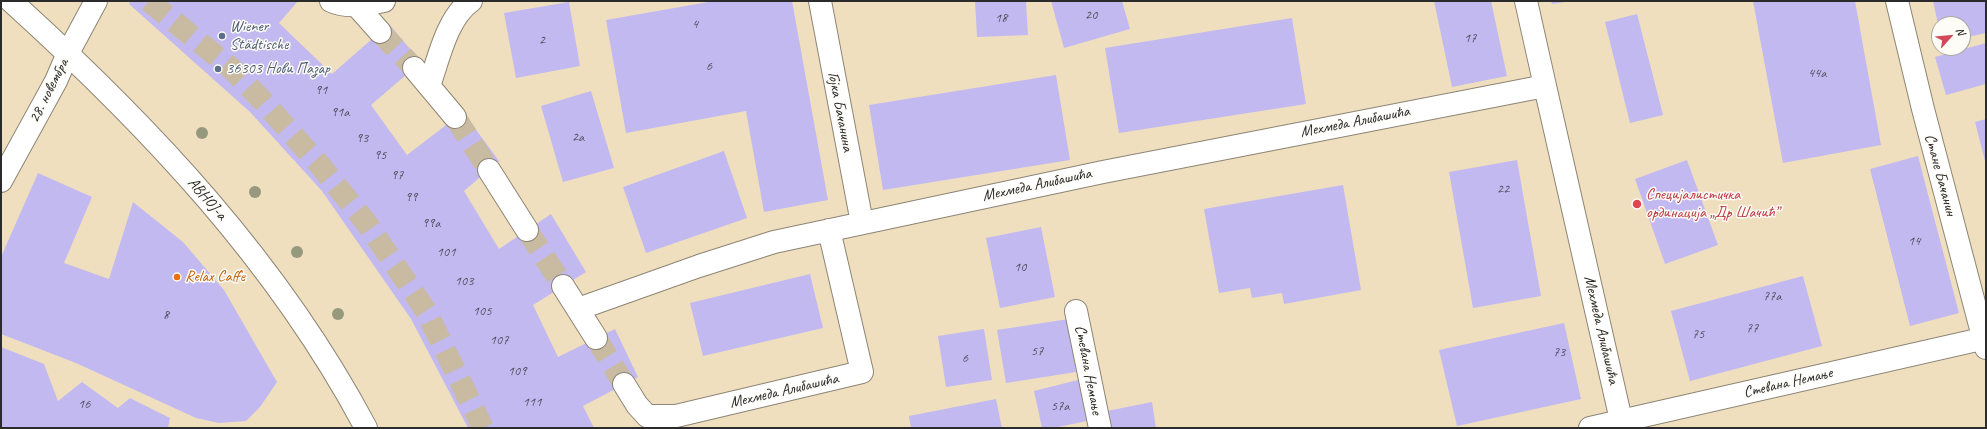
<!DOCTYPE html>
<meta charset="utf-8">
<style>
body{margin:0}
#map{position:relative;width:1987px;height:429px;overflow:hidden;background:#efdfbf;font-family:Caveat,sans-serif}
canvas{display:block}
.frame{position:absolute;inset:0;border:2px solid #2b2b2b;pointer-events:none}
.north{position:absolute;left:1931px;top:16px;width:40px;height:40px;box-sizing:border-box;background:#fdfcf7;border:1px solid #a9a8a5;border-radius:50%;rotate:63deg;font-size:11px;font-weight:700;line-height:16px;text-align:center;color:#2b2b2b}
.north::after{content:'';display:block;margin:auto;width:14px;height:18px;background:#d1495b;clip-path:polygon(50% 0,100% 100%,50% 72%,0 100%)}
</style>
<div id="map">
<canvas width="1987" height="429"></canvas>
<div class="frame"></div>
<div class="north">N</div>
</div>
<script>
const g = document.querySelector('canvas').getContext('2d');
g.lineJoin = 'round';
function fillPath(path, color) { g.fillStyle = color; g.fill(path, 'evenodd'); }
function trace(path, color, width, dash) { g.strokeStyle = color; g.lineWidth = width; g.lineCap = dash ? 'butt' : 'round'; g.setLineDash(dash || []); g.stroke(path); }
function label(font, color, halo, rows, align = 'center') {
  g.font = font + ' Caveat,sans-serif'; g.lineWidth = 3; g.setLineDash([]); g.textBaseline = 'middle'; g.strokeStyle = halo; g.fillStyle = color; for (const [text, x, y, turn = 0] of rows) {
    g.save(); g.translate(x, y); g.rotate((+turn || 0) * Math.PI / 180); g.textAlign = isNaN(turn) ? turn : align; if (halo) g.strokeText(text, 0, 0); g.fillText(text, 0, 0); g.restore();
  }
}
fillPath(new Path2D(`
 M130 1H298L279 23 332 74 389 24 421 62 371 105 407 155 463 112 499 161 464 191 499 249 551 214 586 272 533 305 558 357 615 329 638 377 583 406 594 428H468L411 319 322 191 250 112 129 4Z
 M714 1H792L828 200 764 212 746 111 626 133 606 20Z
 M975 1H1026L1028 35 977 37Z
 M1051 1H1122L1130 29 1064 48Z
 M1434 1H1491L1507 76 1452 87Z
 M1551 1H1565V2L1552 4Z
 M1753 1H1855L1881 145 1783 163Z
 M1933 1H1986V33L1963 38V24H1938Z
 M569 2 580 66 516 78 504 13Z
 M1637 14 1663 115 1630 123 1605 22Z
 M1292 18 1306 104 1119 133 1105 48Z
 M1986 43V84L1946 95 1935 57Z
 M1056 75 1070 160 883 190 869 105Z
 M591 91 614 168 563 182 541 106Z
 M1986 119V161H1985L1975 122Z
 M724 151 747 218 646 253 623 187Z
 M1918 156 1959 313 1910 326 1870 169Z
 M1517 160 1541 296 1473 308 1449 172Z
 M1687 160 1718 245 1665 264 1635 179Z
 M38 173 92 197 64 263 109 279 133 202 183 242 224 290 277 382 260 407 246 421 219 423 196 418 76 363 1 334V257Z
 M1343 185 1361 290 1284 304 1282 293 1252 298 1250 288 1219 293 1204 209Z
 M1041 227 1055 297 1000 308 986 238Z
 M810 274 823 328 703 356 690 303Z
 M1803 276 1822 346 1690 381 1671 311Z
 M1069 319 1076 372 1006 383 997 330Z
 M1564 323 1581 399 1457 426 1439 350Z
 M984 329 992 380 946 387 938 336Z
 M1 347 44 364 58 401 82 382 118 408 130 398 170 418 168 428H1Z
 M1078 380 1087 421 1053 428H1042L1034 391Z
 M996 399 1002 428H911L909 416Z
 M1152 402 1156 428H1110L1107 411Z`), '#c2b9f1');
trace(new Path2D(`
 M149 1 231 68 260 98 319 164 368 225 426 311 483 428
 M380 32 414 68
 M455 117 489 170
 M527 230 563 286
 M596 338 624 384`), '#c8bba1', 22, [22, 11]);
const minor = new Path2D(`
 M11 1C149 126 278 262 366 428
 M331 1C348 9 367 4 384 1
 M820 1 862 223
 M1526 1 1545 86
 M1897 1 1923 109 1986 348
 M356 5 380 32
 M414 68 429 86
 M455 117 429 86C438 61 447 17 471 1
 M489 170 527 230
 M1 181 56 81 68 53 96 1
 M563 286 596 338
 M578 309 699 266 774 242 1103 172 1545 86 1621 420
 M1076 311 1100 428
 M624 384 637 405 647 416H676L862 372 829 230
 M1590 428 1986 338`);
trace(minor, '#8d8575', 24);
trace(minor, '#fff', 22);
g.fillStyle = '#97997e';
for (const [x, y] of [
 [202,133],
 [255,192],
 [297,252],
 [338,314]
]) { g.beginPath(); g.arc(x, y, 6, 0, 2 * Math.PI); g.fill(); }
for (const [x, y, r, color] of [
 [222,36,4,"#5c6f8a"],
 [218,69,4,"#5c6f8a"],
 [1637,204,5,"#e0444e"],
 [177,277,4,"#e8710a"]
]) { const dot = new Path2D(); dot.arc(x, y, r, 0, 2 * Math.PI); g.fillStyle = color; g.fill(dot); trace(dot, '#fdfcf7', 1.5); }
label('14px', '#514e5c', null, [
 ["20",1091,15],
 ["18",1001,18],
 ["4",695,24],
 ["17",1470,38],
 ["2",542,40],
 ["6",709,66],
 ["44a",1817,73],
 ["91",321,90],
 ["91a",340,112],
 ["2a",578,137],
 ["93",362,138],
 ["95",380,155],
 ["97",397,175],
 ["22",1503,189],
 ["99",411,197],
 ["99a",431,223],
 ["14",1914,241],
 ["101",446,252],
 ["10",1020,267],
 ["103",464,281],
 ["77a",1772,296],
 ["105",482,311],
 ["8",166,315],
 ["77",1752,328],
 ["75",1698,334],
 ["107",499,340],
 ["57",1037,351],
 ["73",1559,352],
 ["6",965,358],
 ["109",517,371],
 ["111",532,402],
 ["16",84,404],
 ["57a",1060,406]
]);
label('16px', '#4e5e75', '#fdfcf7', [
 ["Wiener",230,27],
 ["Städtische",230,45],
 ["36303 Нови Пазар",226,69]
], 'left');
label('16px', '#2b2b2b', '#fdfcf7', [
 ["28. новембра",49,91,-63],
 ["Гојка Бачанина",840,112,79],
 ["Мехмеда Алибашића",1355,122,-11],
 ["Стане Бачанин",1940,175,75],
 ["Мехмеда Алибашића",1037,185,-12],
 ["АВНОЈ-а",207,199,49],
 ["Мехмеда Алибашића",1601,330,77],
 ["Стевана Немање",1088,370,79],
 ["Стевана Немање",1788,383,-13],
 ["Мехмеда Алибашића",784,391,-13]
]);
label('16px', '#be3a42', '#fdfcf7', [
 ["Специјалистичка",1646,195],
 ["ординација „Др Шачић”",1646,213]
], 'left');
label('16px', '#c56008', '#fdfcf7', [
 ["Relax Caffe",185,277]
], 'left');
</script>
